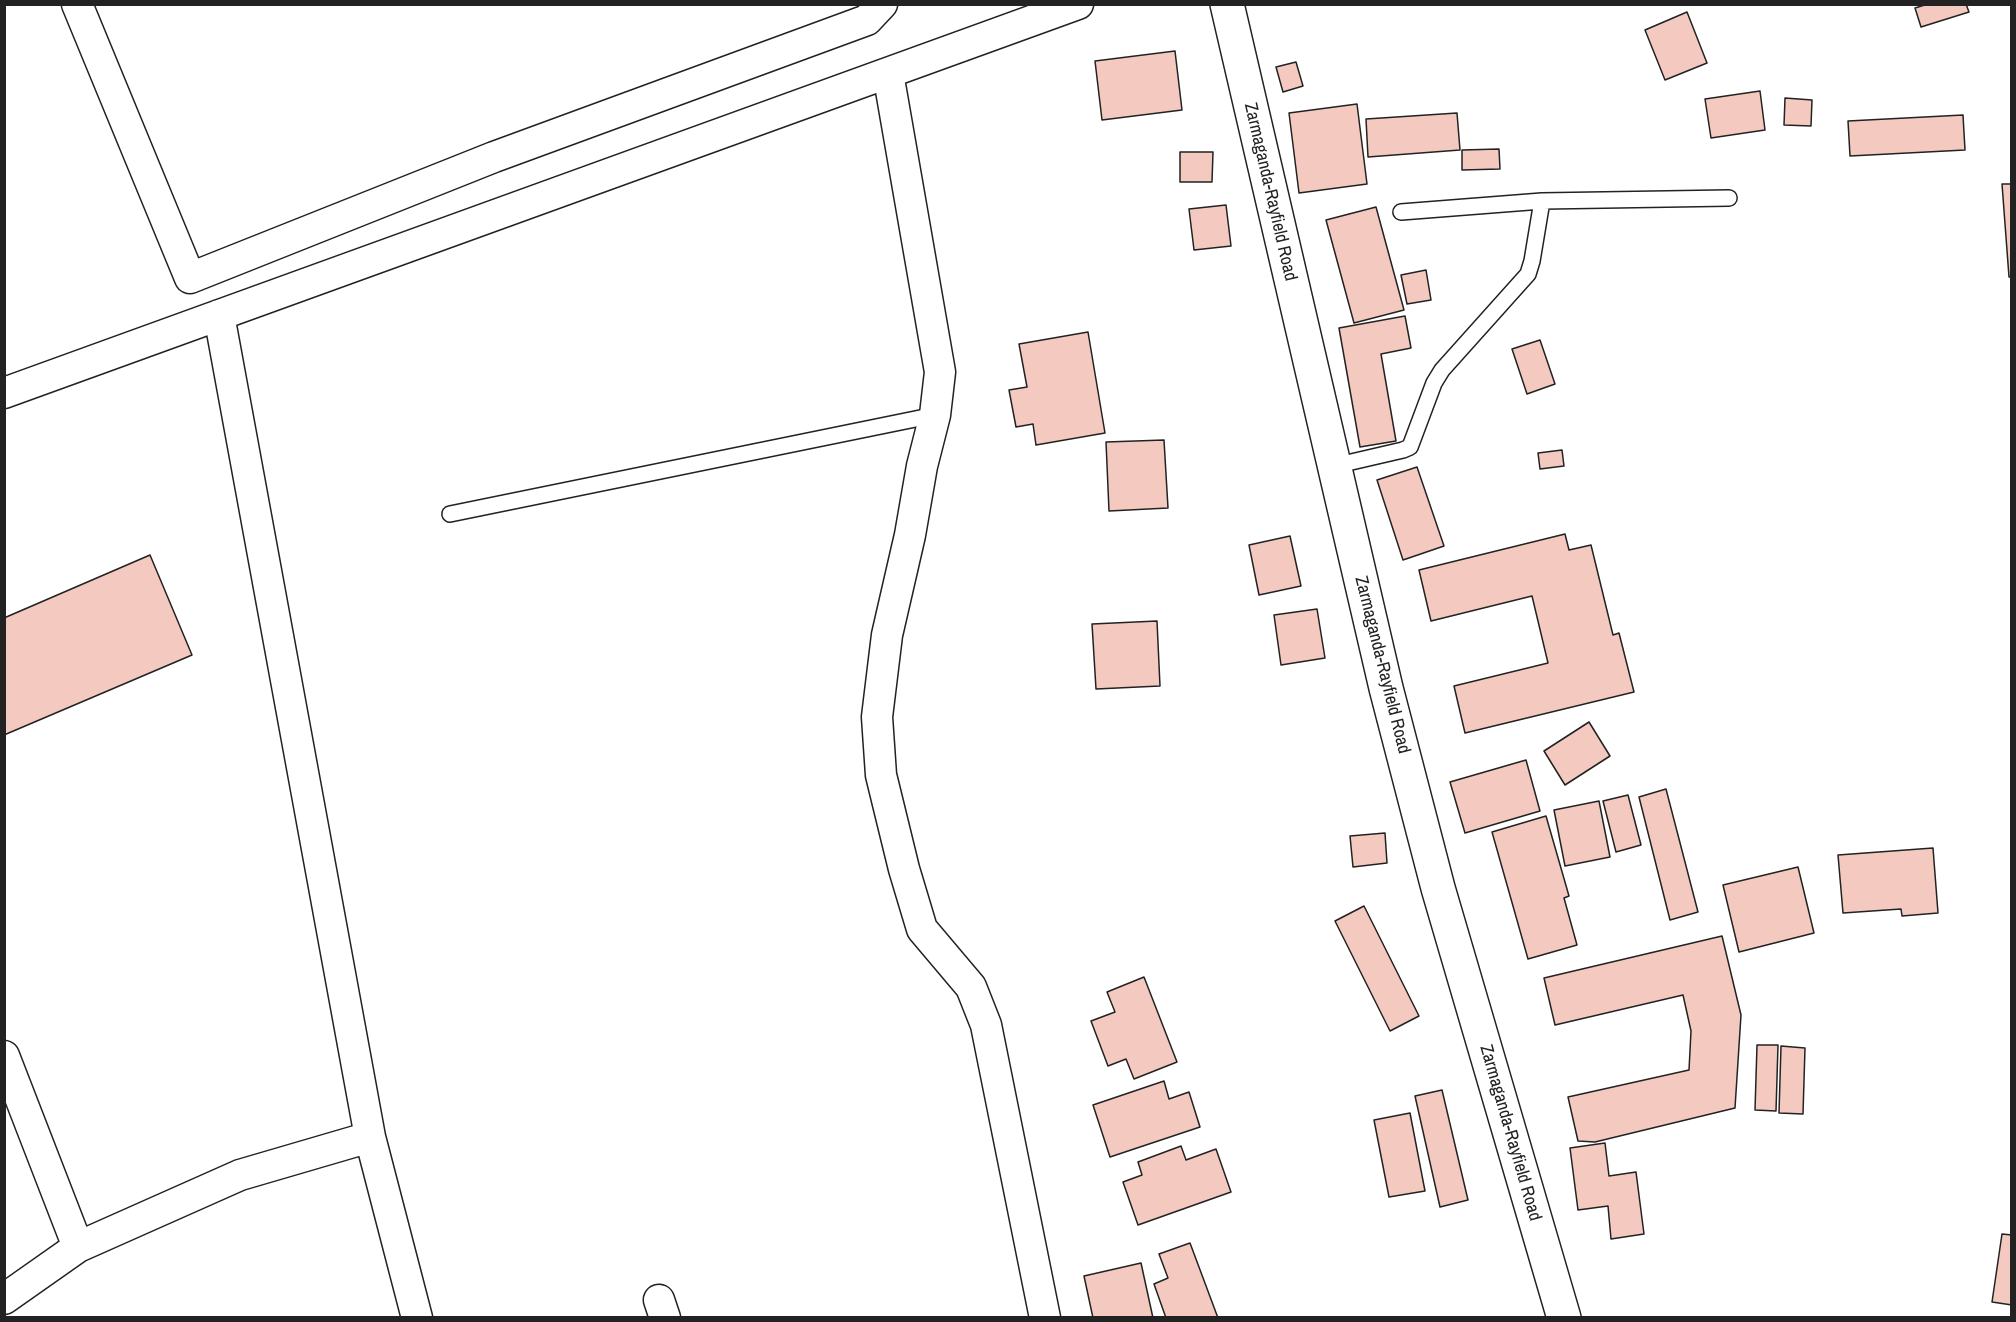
<!DOCTYPE html>
<style>
body{margin:0}
#map{position:relative;width:2016px;height:1322px;overflow:hidden;background:#fff;font-family:"Archivo Narrow",sans-serif}
canvas{display:block}
.frame{position:absolute;inset:0;border:6px solid #222;pointer-events:none}
</style>
<div id="map">
<canvas width="2016" height="1322"></canvas>
<div class="frame"></div>
</div>
<script>
const g = document.querySelector('canvas').getContext('2d');
g.lineJoin = 'round';
function fillPath(path, color) { g.fillStyle = color; g.fill(path, 'evenodd'); }
function trace(path, color, width, dash) { g.strokeStyle = color; g.lineWidth = width; g.lineCap = dash ? 'butt' : 'round'; g.setLineDash(dash || []); g.stroke(path); }
function label(font, color, halo, rows, align = 'center') {
  g.font = font + ' "Archivo Narrow",sans-serif'; g.lineWidth = 4.5; g.setLineDash([]); g.textBaseline = 'middle'; g.strokeStyle = halo; g.fillStyle = color; for (const [text, x, y, turn = 0] of rows) {
    g.save(); g.translate(x, y); g.rotate((+turn || 0) * Math.PI / 180); g.textAlign = isNaN(turn) ? turn : align; if (halo) g.strokeText(text, 0, 0); g.fillText(text, 0, 0); g.restore();
  }
}
const building = new Path2D(`
 M1928 4H1966L1969 12 1921 27 1915 8Z
 M1687 12 1707 63 1665 80 1645 30Z
 M1175 51 1182 110 1102 120 1095 61Z
 M1296 62 1303 86 1283 92 1276 67Z
 M1760 91 1765 130 1711 138 1705 99Z
 M1785 98 1812 100 1811 126 1784 125Z
 M1357 104 1367 184 1299 193 1289 113Z
 M1457 113 1460 150 1368 157 1366 119Z
 M1963 115 1965 150 1850 156 1848 121Z
 M1499 149 1500 169 1462 170V150Z
 M1180 152H1213L1212 182H1180Z
 M2002 184H2012V277H2009Z
 M1226 205 1231 246 1194 250 1189 209Z
 M1376 207 1404 310 1354 323 1326 220Z
 M1426 270 1431 300 1407 304 1401 275Z
 M1405 316 1411 348 1381 354 1396 441 1360 447 1339 328Z
 M1088 332 1105 433 1036 445 1033 424 1016 427 1009 390 1027 387 1019 344Z
 M1540 340 1555 384 1527 394 1512 349Z
 M1164 440 1168 508 1109 511 1106 442Z
 M1562 450 1564 466 1540 469 1538 453Z
 M1417 467 1444 546 1403 560 1377 480Z
 M1565 534 1569 550 1591 545 1613 635 1619 633 1634 692 1465 733 1454 686 1548 663 1532 596 1431 621 1419 570Z
 M1290 536 1301 586 1259 595 1249 545Z
 M150 555 192 655 4 735V618Z
 M1317 609 1325 658 1281 665 1274 615Z
 M1157 621 1160 686 1096 689 1092 624Z
 M1589 722 1610 756 1565 785 1544 751Z
 M1526 760 1540 811 1465 833 1450 782Z
 M1666 789 1698 912 1670 920 1639 797Z
 M1628 795 1641 845 1616 852 1603 801Z
 M1599 801 1610 857 1565 866 1554 810Z
 M1546 816 1569 896 1564 898 1577 945 1528 959 1492 832Z
 M1385 833 1387 863 1353 867 1350 836Z
 M1933 848 1938 913 1902 916 1901 909 1843 913 1838 855Z
 M1798 867 1814 933 1739 952 1723 885Z
 M1364 906 1419 1016 1390 1031 1335 921Z
 M1722 936 1741 1015 1735 1108 1595 1142 1578 1141 1568 1097 1689 1070 1691 1031 1683 995 1555 1025 1544 978Z
 M1144 977 1177 1062 1134 1079 1126 1059 1108 1066 1091 1021 1115 1012 1107 992Z
 M1757 1045H1778L1776 1111 1755 1110Z
 M1781 1046 1805 1048 1803 1114 1779 1113Z
 M1164 1081 1169 1099 1189 1092 1200 1127 1110 1157 1093 1105Z
 M1442 1090 1468 1200 1440 1207 1415 1096Z
 M1410 1113 1425 1191 1389 1197 1374 1120Z
 M1605 1143 1609 1176 1636 1172 1644 1234 1611 1239 1608 1206 1578 1210 1570 1148Z
 M1181 1146 1186 1160 1216 1149 1231 1192 1138 1225 1123 1182 1142 1175 1138 1162Z
 M2002 1234 2012 1235V1305L1992 1302Z
 M1190 1243 1218 1318H1166L1154 1284 1168 1278 1159 1254Z
 M1141 1263 1153 1318H1093L1084 1276Z`);
fillPath(building, '#f3c9c0');
trace(building, '#222', 1.5);
const lane = new Path2D(`
 M1401 212 1542 201 1729 198
 M1334 466 1403 450 1410 447 1434 383 1442 370 1528 274 1532 261 1542 201
 M450 514 935 415`);
const street = new Path2D(`
 M77 4 190 278 494 157 867 20 882 4
 M888 73 940 372 935 415 922 466 910 535 887 635 877 717 881 775 904 869 922 929 971 987 986 1025 1045 1318
 M219 315 370 1137
 M4 393 1078 4
 M4 1056 78 1247
 M4 1299 78 1247 240 1175 370 1137 417 1318
 M659 1300 665 1318`);
const secondary = new Path2D(`
 M1227 4 1386 688 1438 888 1564 1318`);
trace(lane, '#222', 18);
trace(street, '#222', 33);
trace(secondary, '#222', 36);
trace(lane, '#fff', 15);
trace(street, '#fff', 30);
trace(secondary, '#fff', 33);
label('18px', '#222', '#fff', [
 ["Zarmaganda-Rayfield Road",1270,192,77],
 ["Zarmaganda-Rayfield Road",1382,665,76],
 ["Zarmaganda-Rayfield Road",1510,1133,74]
]);
</script>
